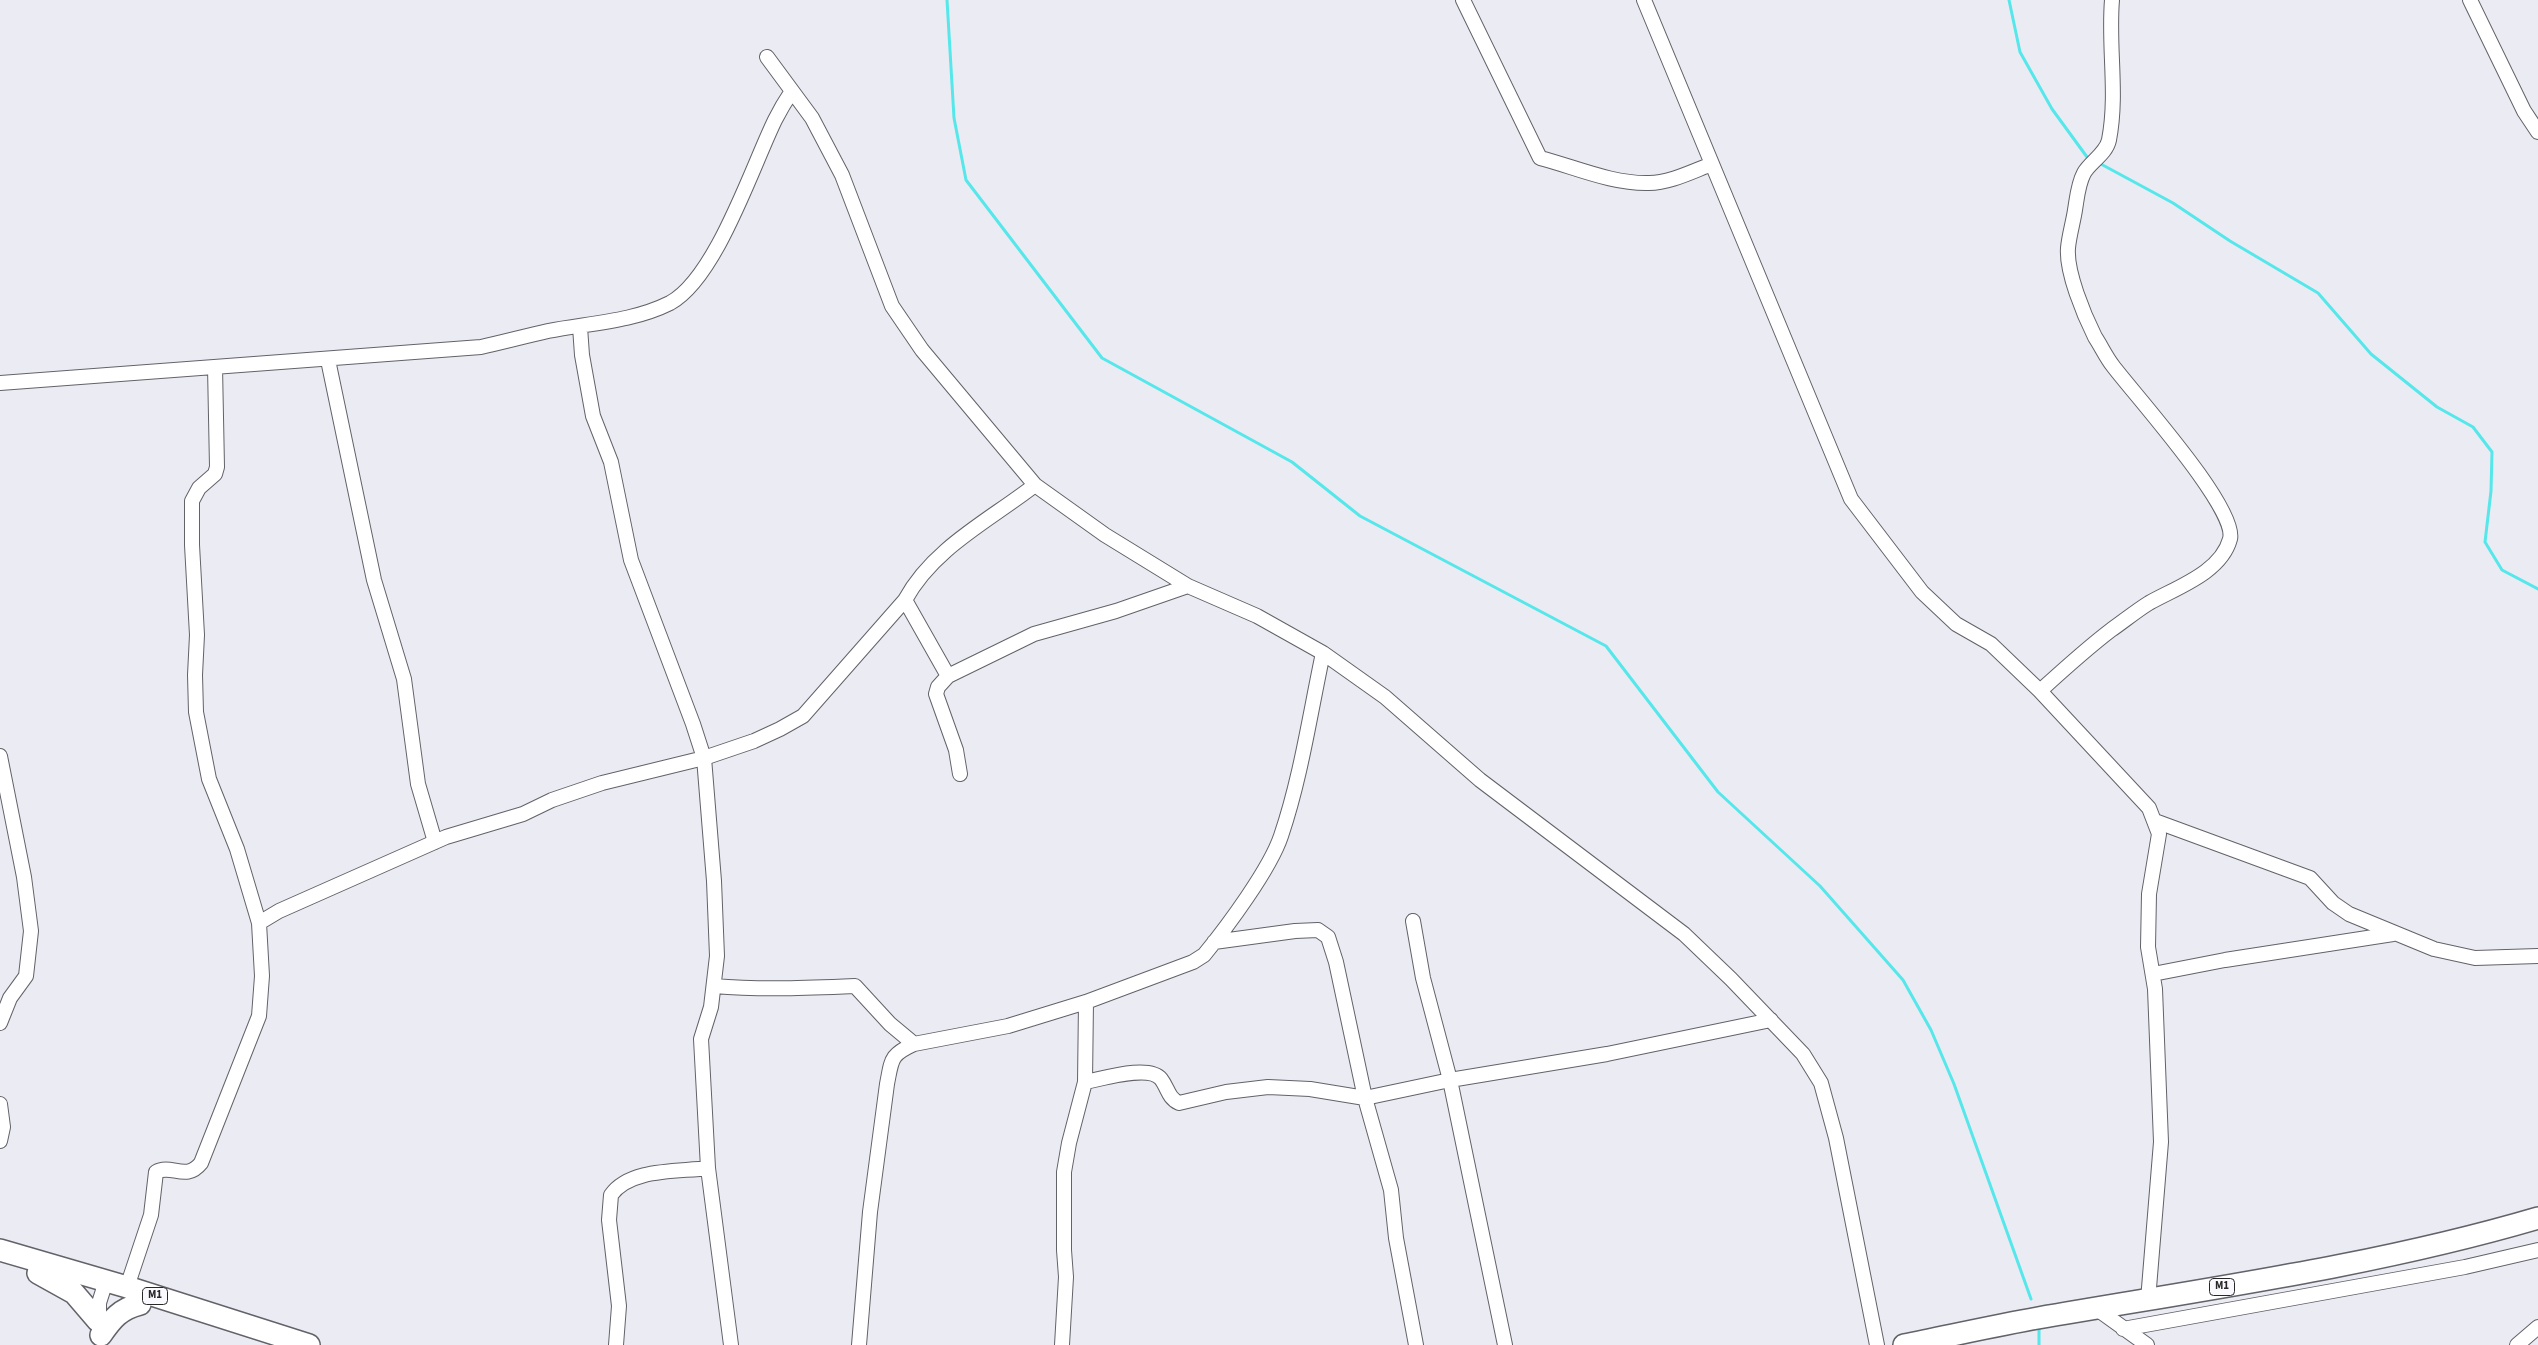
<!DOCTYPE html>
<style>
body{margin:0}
canvas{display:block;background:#ebebf3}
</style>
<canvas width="2538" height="1345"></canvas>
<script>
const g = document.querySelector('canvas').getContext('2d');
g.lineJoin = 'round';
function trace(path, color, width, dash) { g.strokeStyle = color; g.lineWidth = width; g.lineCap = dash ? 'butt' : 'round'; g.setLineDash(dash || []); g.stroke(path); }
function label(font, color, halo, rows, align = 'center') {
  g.font = font + ' "Source Sans 3",sans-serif'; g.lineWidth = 4; g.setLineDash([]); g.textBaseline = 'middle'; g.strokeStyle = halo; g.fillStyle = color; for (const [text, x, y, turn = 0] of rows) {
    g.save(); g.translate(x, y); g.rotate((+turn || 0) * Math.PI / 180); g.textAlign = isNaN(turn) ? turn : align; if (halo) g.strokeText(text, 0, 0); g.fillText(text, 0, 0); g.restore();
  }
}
trace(new Path2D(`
 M947 0 954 118 966 180 1102 358 1292 462 1360 516 1606 646 1718 792 1820 886 1903 980 1931 1030 1954 1084 2031 1299
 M2009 0 2020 52 2052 109 2087 157 2091 159
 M2099 163 2173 203 2230 241 2318 293 2371 354 2437 407 2473 427 2492 452 2491 491 2485 542 2502 570 2538 589
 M2039 1327V1345`), '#55e7ea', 3);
const minor = new Path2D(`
 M1463 0 1540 158C1575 167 1612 184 1649 183 1670 183 1693 171 1712 164
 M1644 0 1851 499 1922 592 1956 624 1991 644 2040 691 2149 808 2159 834 2149 894 2148 947 2155 989 2161 1142 2148 1300
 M2470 0 2524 111 2538 132
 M767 57 812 118 842 175 892 306 922 350 1035 485
 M580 327 582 355 593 416 611 462 631 560 693 724 704 758 714 881 717 956 711 1007 701 1039 708 1168C678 1172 630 1168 611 1195L609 1220 619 1306 616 1345
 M328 360 374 580 404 679 418 784 435 842
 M215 367 217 467 215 474 199 488 192 501V545L197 635 195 675 196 712 209 779 237 849 259 923
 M0 383 481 347C503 342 526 336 548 331 589 323 632 322 670 303 716 278 752 167 775 120 780 110 786 100 792 91
 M905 600 948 676 1034 634 1116 611 1188 586
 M948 676 938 687 936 694 956 750 960 774
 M2040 691C2063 670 2086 649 2111 630 2124 621 2136 611 2149 603 2175 588 2221 573 2230 539 2238 509 2134 394 2113 366 2106 357 2101 346 2095 337 2084 315 2066 272 2068 248 2069 236 2073 223 2075 210 2077 198 2078 184 2084 173 2090 162 2106 154 2109 140 2118 93 2108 47 2112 0
 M0 756 24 877 31 931 26 976 10 998 0 1023
 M2155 821 2310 878 2333 903 2349 914 2434 949 2475 958 2538 956
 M1413 921 1423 978 1450 1080 1505 1345
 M1214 942 1295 931 1318 930 1328 937 1336 962 1365 1098 1391 1190 1396 1238 1416 1345
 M2153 974 2225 960 2393 934
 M714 986C761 990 808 988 855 986L890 1024 914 1044C890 1055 892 1059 887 1084L870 1212 859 1345
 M914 1044 1008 1026 1086 1002 1193 962 1204 955C1227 927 1270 869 1281 836 1301 777 1310 714 1323 653
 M1085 1082C1102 1079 1149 1064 1161 1079 1168 1088 1168 1098 1179 1103L1226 1092 1268 1087 1310 1089 1365 1098 1450 1080 1607 1054 1771 1020
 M0 1104 3 1127 0 1141
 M708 1168 731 1345
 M127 1287 151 1215 156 1172C171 1163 186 1182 201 1163L259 1016 262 976 259 923 279 911 446 837 523 814 552 800 602 783 704 758 754 741 780 729 803 716 905 600C933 548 990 520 1035 485L1105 535 1188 586 1257 616 1323 653 1385 697 1480 780 1684 934 1731 979 1803 1054 1821 1083 1836 1138 1877 1345
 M2097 1309 2147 1345
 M99 1325V1303L106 1281
 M2123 1329 2465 1267 2538 1250
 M1062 1345 1066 1277 1064 1250V1172L1069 1143 1085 1082 1086 1002
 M2517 1345 2538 1327`);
const highway = new Path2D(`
 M0 1250 127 1287 309 1345
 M38 1273 74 1293 98 1321
 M101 1335C112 1319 120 1309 140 1304
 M1904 1345C1949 1336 1993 1326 2038 1318 2205 1289 2375 1266 2538 1218`);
trace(minor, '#626269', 16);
trace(highway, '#626269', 24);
trace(minor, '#fff', 14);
trace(highway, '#fff', 21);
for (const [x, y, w] of [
 [2222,1287,25],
 [155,1296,25]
]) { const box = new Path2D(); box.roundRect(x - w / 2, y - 8.5, w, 17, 4); g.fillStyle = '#f9f9fe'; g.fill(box); trace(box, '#27272a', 1); }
label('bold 11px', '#27272a', null, [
 ["M1",2222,1287],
 ["M1",155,1296]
]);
</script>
